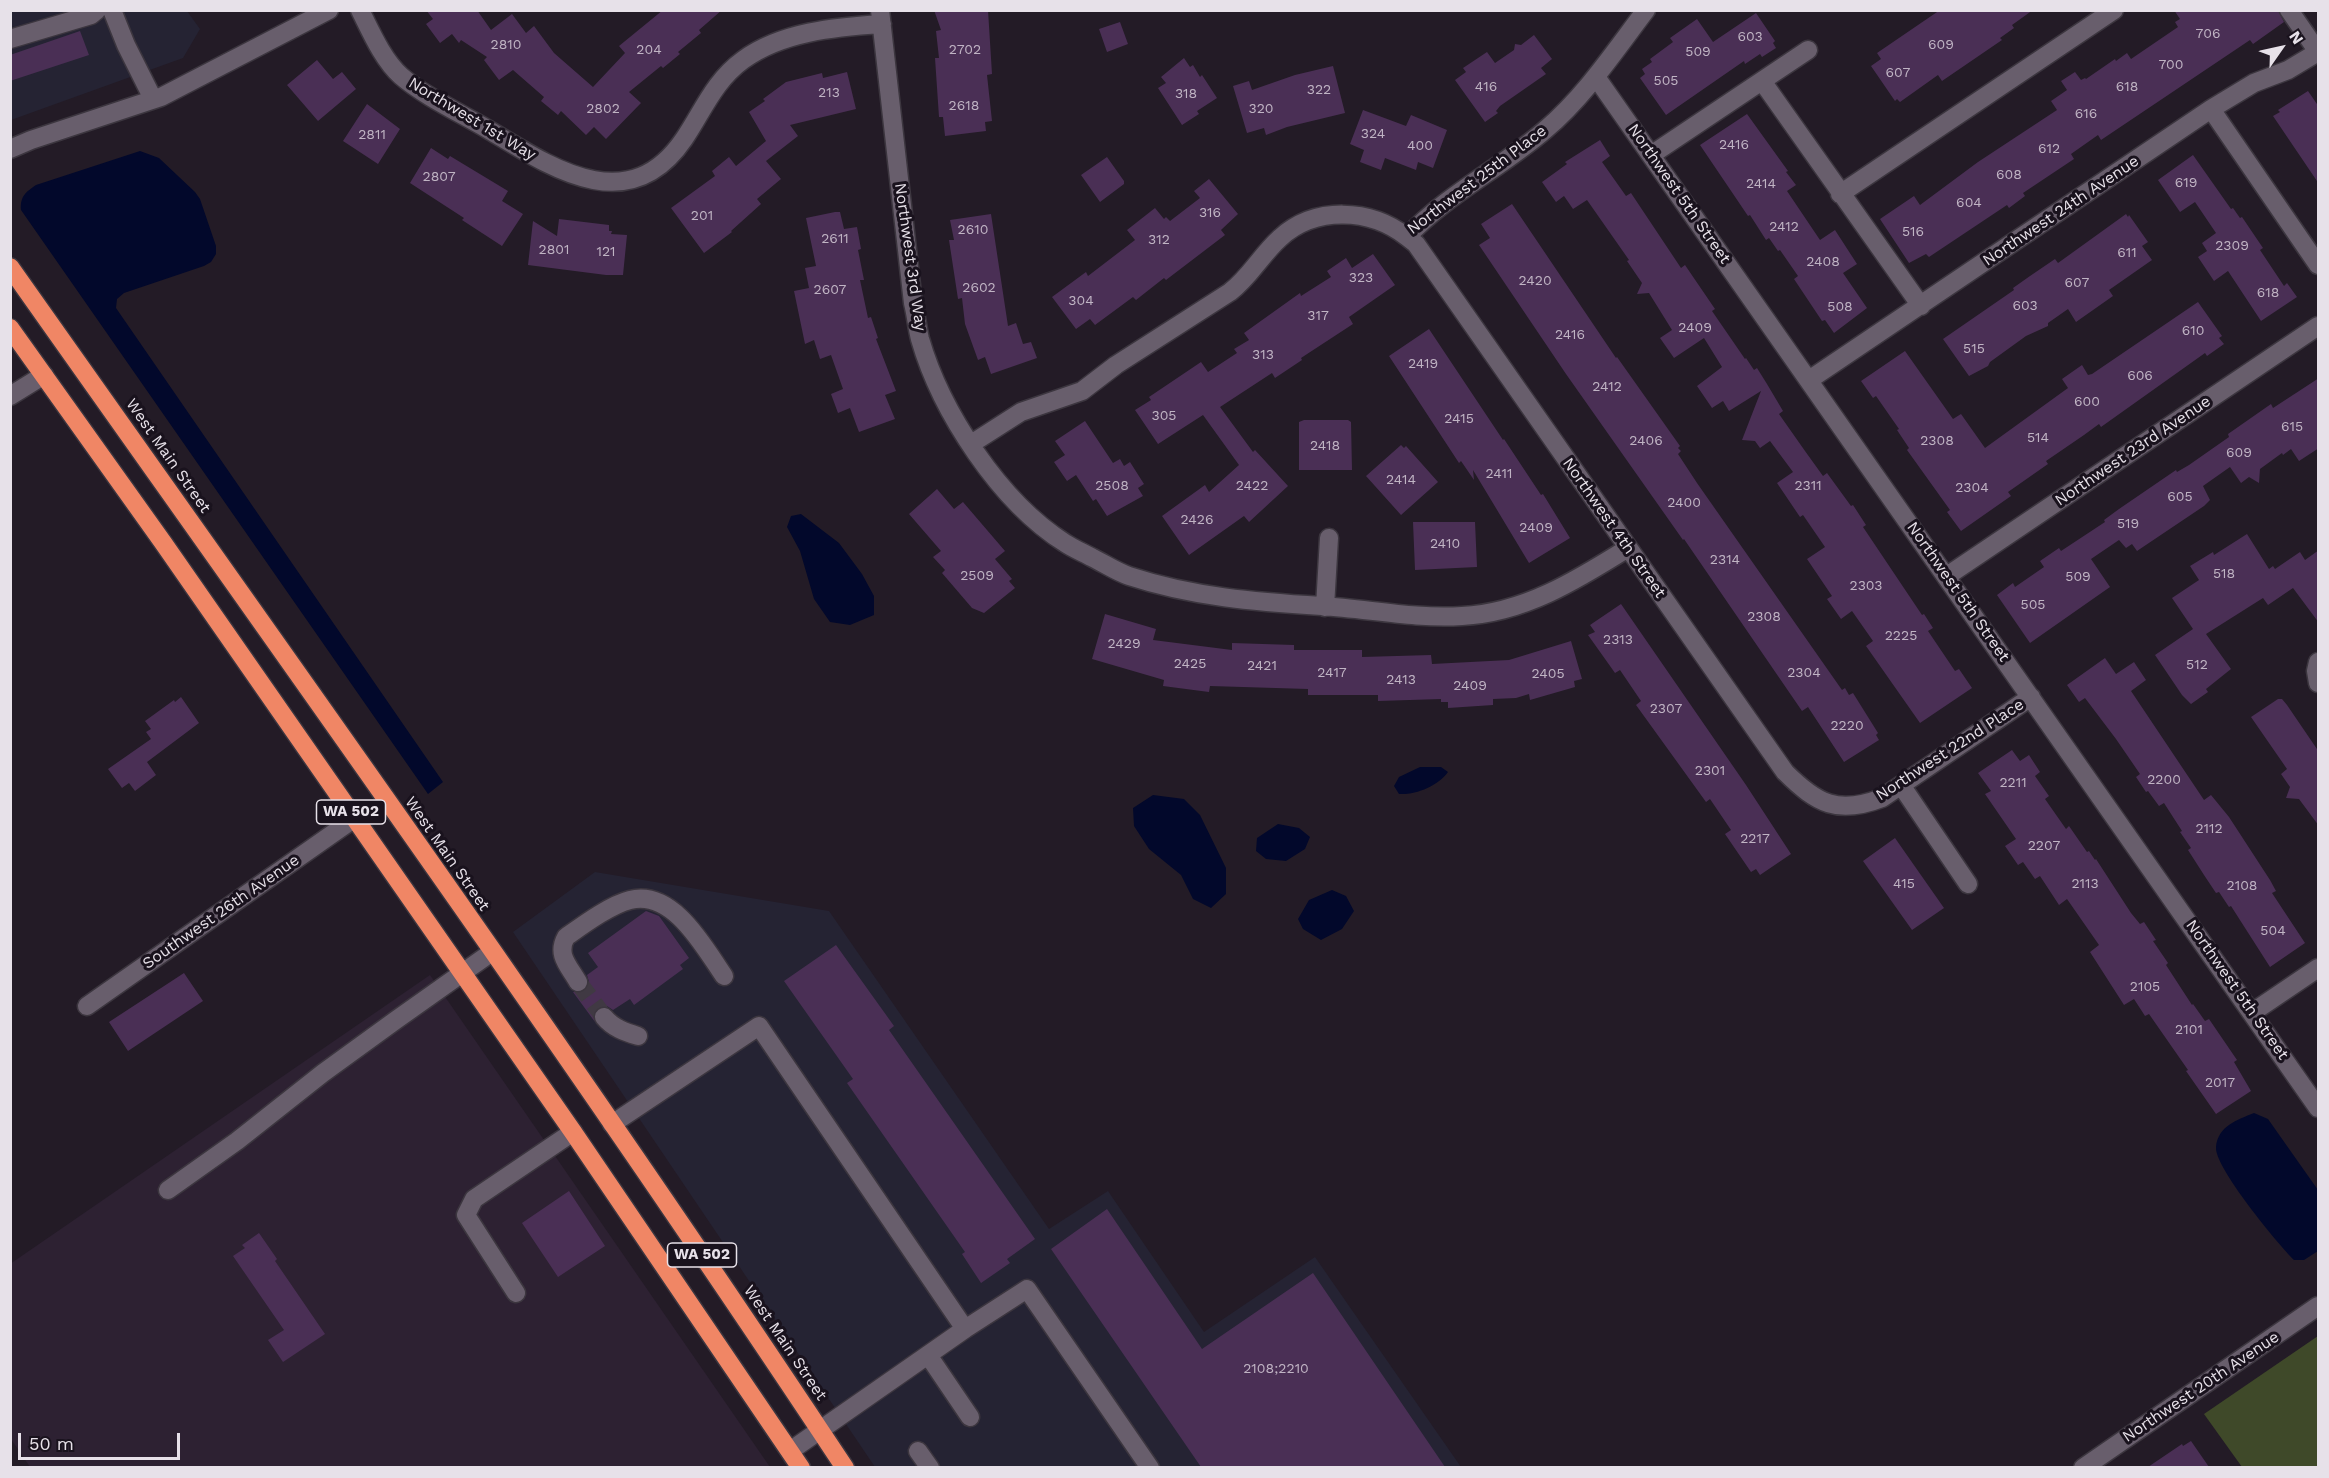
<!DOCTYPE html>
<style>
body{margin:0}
#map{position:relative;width:2329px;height:1478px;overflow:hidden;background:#231b26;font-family:"Work Sans",sans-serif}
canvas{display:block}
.frame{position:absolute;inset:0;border:12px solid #e7e1e9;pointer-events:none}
.north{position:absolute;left:2251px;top:18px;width:60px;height:60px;-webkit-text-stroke:4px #19121d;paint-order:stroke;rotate:56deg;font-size:16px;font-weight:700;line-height:24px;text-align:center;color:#e7e1e9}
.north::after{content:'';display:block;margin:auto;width:21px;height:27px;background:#e7e1e9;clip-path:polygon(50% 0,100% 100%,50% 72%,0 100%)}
.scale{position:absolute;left:18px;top:1433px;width:162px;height:27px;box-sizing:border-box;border:3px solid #e7e1e9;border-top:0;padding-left:8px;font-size:18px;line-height:21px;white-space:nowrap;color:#e7e1e9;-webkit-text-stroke:4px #19121d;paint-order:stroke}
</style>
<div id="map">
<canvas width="2329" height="1478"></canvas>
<div class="frame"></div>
<div class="north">N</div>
<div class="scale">50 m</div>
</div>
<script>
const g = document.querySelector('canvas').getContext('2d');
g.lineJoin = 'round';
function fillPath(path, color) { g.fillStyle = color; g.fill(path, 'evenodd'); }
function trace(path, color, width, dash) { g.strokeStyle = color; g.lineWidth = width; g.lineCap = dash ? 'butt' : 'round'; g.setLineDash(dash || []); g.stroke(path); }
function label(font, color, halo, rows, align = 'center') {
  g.font = font + ' "Work Sans",sans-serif'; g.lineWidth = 6; g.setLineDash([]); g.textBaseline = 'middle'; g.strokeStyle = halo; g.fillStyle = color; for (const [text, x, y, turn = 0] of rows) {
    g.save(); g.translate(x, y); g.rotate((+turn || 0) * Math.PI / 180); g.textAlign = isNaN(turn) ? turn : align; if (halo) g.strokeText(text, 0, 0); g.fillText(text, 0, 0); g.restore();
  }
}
fillPath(new Path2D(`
 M11 11H187L200 29 183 58 11 120Z
 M595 872 829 911 1049 1229 1108 1191 1204 1332 1315 1257 1461 1467H875L513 932Z`), '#252333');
fillPath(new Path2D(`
 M430 975 770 1467H30L11 1439 10 1264Z`), '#2d2132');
fillPath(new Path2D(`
 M2318 1336V1467H2242L2204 1414Z`), '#3f4929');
fillPath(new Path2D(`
 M140 151 159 158 195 192 200 199 216 246V254L211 262 204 266 124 293 117 299 116 308 443 782 428 794 21 210C20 196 26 192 36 185Z
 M801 514 839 543 862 574 874 596V615L850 625 830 622 814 599 800 551 787 527 791 516Z
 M1420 767H1441L1448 772C1438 786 1416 795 1399 794L1394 786 1399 777Z
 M1153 795 1184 799 1200 815 1226 868V894L1211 908 1193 899 1181 875 1149 849 1134 826 1133 808Z
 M1278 824 1299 828 1310 837 1305 849 1286 861 1266 859 1256 851 1257 838Z
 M1332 890 1346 896 1354 911 1342 929 1321 940 1303 929 1298 919 1309 900Z
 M2254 1113 2268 1119 2318 1190V1251L2304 1260H2294C2278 1244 2214 1167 2216 1147 2218 1126 2237 1120 2254 1113Z`), '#02082b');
fillPath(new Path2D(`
 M426 10H477L491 30 512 14 526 33 534 26 554 53 593 87 625 53 619 46 663 10H722L699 30 701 33 678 52 680 54 663 68 661 66 629 92 641 103 606 139 594 127 586 135 561 111 558 115 541 101 544 97 513 70 499 80 484 60 487 57 461 40 459 43 452 34 440 43 426 24 433 19Z
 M934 10H988L992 74 987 75 992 121 985 122 986 131 945 136 943 117H939L935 58H939L936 31 941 30Z
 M1940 10H2033L2012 25 2014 28 2000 38 2002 40 1942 81 1938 75 1900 102 1897 99 1895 101 1871 66 1881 59 1877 53Z
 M2174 10H2278L2284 22 2253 44 2250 40 2101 140 2098 135 2071 154 2074 159 2023 193 2025 196 2009 208 2007 205 1929 257 1926 254 1909 263 1880 219 1914 196 1920 205 1978 162 2057 110 2051 101 2067 90 2061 81 2075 72 2081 80 2085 78 2086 79 2115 59 2116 61 2127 53 2131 59 2178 27 2175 22 2180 19Z
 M1756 13 1775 41 1773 43 1776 48 1762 57 1760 54 1745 64 1744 61 1666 115 1640 78 1645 74 1642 69 1652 62 1650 59 1673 42 1670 38 1697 19 1713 42Z
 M1120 22 1128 44 1107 52 1099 29Z
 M80 31 89 55 10 81V55Z
 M1534 35 1552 59 1541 68 1546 74 1500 106 1496 111 1498 113 1485 122 1455 80 1466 72 1463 68 1487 52 1495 63 1514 50 1515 44 1521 45Z
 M1184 58 1190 67 1193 65 1200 77 1202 75 1217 98 1197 111 1199 114 1182 125 1158 88 1166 83 1161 77Z
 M317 60 333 79 342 72 356 89 318 121 287 85Z
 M1333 66 1345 113 1287 127 1266 135 1264 128 1247 133 1233 86 1249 81 1252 90 1295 75Z
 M847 72 856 109 790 125 798 136 766 161 781 179 757 199 761 204 731 231 732 232 704 253 671 208 715 176 712 171 729 157 736 166 766 141 749 112 765 101 763 99 786 82 822 73 823 78Z
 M2308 91 2319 107V184L2273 116 2280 112 2278 110Z
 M367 104 400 129 378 164 343 141Z
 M1363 110 1406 126 1411 115 1447 130 1433 168 1418 162 1416 170 1385 158 1381 170 1360 162 1364 150 1350 144Z
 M1747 114 1788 171 1786 172 1796 185 1787 191 1820 240 1835 230 1857 264 1843 273 1867 308 1834 333 1825 320 1822 321 1794 279 1798 276 1780 250 1778 251 1769 238 1766 240 1750 215 1748 216 1700 145Z
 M1600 140 1610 156 1602 162 1626 196 1631 193 1681 268 1685 265 1715 309 1712 311 1745 359 1746 358 1754 370 1757 368 1767 384 1783 411 1779 414 1805 451 1823 476 1827 473 1851 506 1853 505 1866 525 1863 527 1922 615 1924 614 1933 628 1928 631 1955 671 1959 669 1972 688 1920 723 1866 646 1873 641 1852 611 1841 619 1827 599 1832 596 1807 559 1825 547 1803 515 1800 517 1777 483 1793 472 1770 441 1760 448 1755 441 1742 440 1761 391 1729 411 1723 401 1712 408 1697 386 1722 367 1704 338 1674 358 1660 338 1672 330 1649 293 1637 294 1642 283 1627 261 1629 260 1587 200 1573 209 1564 196 1556 202 1542 182 1567 164 1565 162Z
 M431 148 448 159 450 156 508 191 502 201 523 214 502 246 462 220 464 218 410 183Z
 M2193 155 2231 209 2233 208 2240 218 2242 217 2263 248 2260 250 2284 286 2287 283 2297 297 2261 321 2228 271 2214 281 2198 257 2207 251 2202 243 2216 233 2195 202 2180 212 2158 180Z
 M1107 157 1124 181V184L1100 202 1081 175Z
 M1209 179 1238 214 1221 230 1225 235 1166 280 1164 278 1136 300 1133 297 1095 325 1090 319 1076 329 1052 297 1086 272 1088 276 1135 240 1127 230 1155 208 1164 219 1166 217 1170 221 1200 198 1194 191Z
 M1512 204 1616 358 1617 357 1680 446 1678 448 1681 451 1678 454 1697 483 1842 690 1845 688 1849 695 1853 693 1878 733 1876 735 1879 740 1844 762 1808 707 1802 711 1684 539 1683 540 1566 374 1479 245 1490 238 1481 224Z
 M835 212H840L844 229 857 227 861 249 858 250 864 280H860L868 318 871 317 878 338 876 339 896 391 885 395 895 419 859 432 850 408 838 413 831 394 843 389 831 355 820 359 814 340 805 344 794 291 809 288 805 268 816 266 806 218Z
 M991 214 1008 326 1016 323 1023 344 1031 342 1037 358 991 374 985 357 978 360 965 324 962 298 958 299 949 240H954L950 220Z
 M2126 214 2128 217 2129 215 2148 242 2142 246 2152 260 2109 290 2113 296 2076 322 2068 309 2048 323V326L2026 336 1990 362 1988 366 1969 376 1943 339 2014 290 2013 288 2030 276 2055 259 2058 263Z
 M559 219 609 225V231H612L611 234 627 235 623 275H606L528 265 533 221 557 236Z
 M1373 254 1395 285 1349 317 1353 324 1301 358 1302 360 1275 378 1272 373 1220 407 1253 452 1255 450 1288 486 1249 522 1244 516 1189 555 1162 516 1205 485 1209 492 1239 465 1203 415 1158 444 1135 410 1151 400 1149 397 1201 362 1208 372 1237 353 1234 349 1249 340 1244 333 1300 293 1301 296 1331 277 1327 271 1346 258 1352 268Z
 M2198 302 2222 336 2219 338 2224 344 2207 356 2205 353 2101 427 2099 424 2084 435 2046 461 2048 464 2008 492 2011 496 1961 531 1947 512 1950 510 1907 450 1909 448 1897 430 1899 429 1876 396 1873 398 1861 381 1905 351 1953 419 1961 414 1985 448 2068 388 2062 379 2082 365 2088 375 2092 374Z
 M1429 329 1503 440 1504 439 1541 495 1543 494 1570 538 1529 563 1473 470 1474 480 1461 461 1459 463 1389 356Z
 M2319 378V448L2299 461 2291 449 2283 455 2282 453 2260 469 2259 483 2249 477 2241 483 2230 467 2203 486 2210 500 2204 506 2137 551 2132 544 2126 548 2119 540 2091 559 2110 587 2030 643 1997 595 2013 583 2015 587 2044 567 2040 561 2059 548 2061 551 2105 522 2104 520 2119 509 2176 470 2177 472 2189 465 2229 437 2228 434 2271 404 2273 408Z
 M1304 420H1348L1351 422 1352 470H1299V422Z
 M1085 421 1113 463 1120 459 1124 466 1130 462 1144 484 1138 488 1143 496 1107 516 1096 499 1093 501 1076 475 1067 481 1054 462 1065 455 1055 441Z
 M1401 445 1404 448 1406 446 1438 482 1401 515 1366 476Z
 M937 489 954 509 963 502 1005 551 995 559 1012 579 1009 581 1015 588 984 613 972 608 942 573 945 570 933 557 941 551 909 514Z
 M1413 522H1475L1477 567 1415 570Z
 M2247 534 2269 569 2273 566 2275 569 2300 552 2305 560 2319 550V623L2293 588 2268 605 2263 598 2206 634 2231 669 2206 689 2208 692 2191 704 2182 695 2155 655 2193 629 2172 598 2199 580 2190 566 2213 552 2214 555Z
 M1621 604 1746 785 1791 854 1760 875 1756 869 1751 872 1725 834 1731 830 1710 799 1706 802 1636 705 1641 701 1620 670 1615 673 1588 635 1595 632 1590 625Z
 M1105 614 1156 629 1153 640 1232 650V643L1294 645V650H1362V657L1431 655 1432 664 1509 660 1571 641 1582 679 1574 681 1575 687 1530 700 1529 694 1516 698 1493 699V705L1448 708V702H1441V699L1378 701V695H1308V689L1210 686 1209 692 1163 686 1164 680 1092 659Z
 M2105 658 2116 674 2134 662 2146 680 2131 691 2204 800 2211 795 2229 817 2270 880 2276 891 2272 893 2305 943 2270 967 2231 906 2229 907 2219 892 2216 893 2204 875 2188 850 2191 848 2180 832 2182 831 2164 803 2159 806 2148 791 2146 792 2136 777 2140 774 2116 739 2085 698 2079 702 2067 685Z
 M181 697 199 723 147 762 156 775 135 791 129 783 122 788 108 769 151 739 146 732 151 729 145 721 174 700 175 702Z
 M2278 699H2282L2287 705 2319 752V826L2299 799 2286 798 2290 787 2281 774 2287 769 2251 717Z
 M2012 750 2020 761 2029 755 2040 772 2035 776 2049 796 2045 799 2066 829 2069 826 2087 852 2089 851 2095 860 2096 859 2131 913 2140 924 2144 922 2156 940 2153 941 2168 963 2166 965 2192 1005 2193 1004 2205 1021 2209 1019 2237 1060 2234 1062 2251 1091 2216 1114 2186 1071 2188 1070 2149 1014 2145 1016 2134 999 2124 1005 2090 952 2099 945 2067 899 2059 905 2040 876 2035 879 2023 862 2018 865 2005 846 2016 839 1985 794 1991 791 1978 773Z
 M1895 838 1944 908 1912 930 1863 861Z
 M646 911 659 916 689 958 680 965 683 969 634 1005 630 999 613 1010 607 1006 597 1008 593 1014 595 1022 573 992 584 991 589 982 587 975 598 967 588 953Z
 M836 945 894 1026 889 1030 1035 1239 1007 1259 1010 1263 981 1283 962 1254 965 1252 847 1083 853 1079 784 981Z
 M184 973 203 1001 128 1051 109 1022Z
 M569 1191 605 1246 558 1277 522 1223Z
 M1107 1209 1202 1349 1313 1273 1445 1467H1201L1051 1249Z
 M259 1233 277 1259 275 1261 325 1334 283 1362 268 1340 284 1330 233 1256 245 1248 242 1245Z
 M2191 1441 2209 1467H2148L2182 1444 2183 1446Z`), '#4a2f55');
trace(new Path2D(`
 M578 982 604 1017`), '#403943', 18, [18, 9]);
const minor = new Path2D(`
 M112 10 126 45 153 99
 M360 10C371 32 383 60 401 76 424 96 462 114 489 130 552 168 629 220 684 139 703 111 714 81 743 60 781 32 835 27 882 24
 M880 10 913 303C916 315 917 327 920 339 941 412 1000 502 1065 543 1074 549 1084 553 1093 558 1105 564 1117 572 1129 576 1193 597 1256 602 1322 606 1369 609 1415 619 1462 616 1524 613 1577 580 1628 548
 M2289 10 2318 52
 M10 39 91 15 97 10
 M1596 77 2318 1108
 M1762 81 1921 306
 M2211 109 2318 265
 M10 149 31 140 161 97 329 10
 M1651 155 1808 50
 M1840 194 2114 10
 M1407 237 1416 244 1785 772C1817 804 1838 815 1882 798L2031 697
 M1809 380 2211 109 2254 83 2288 70 2318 52
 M10 396 44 375
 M971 444 1021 412 1082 391 1116 365 1230 292C1250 277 1261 255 1280 238 1315 206 1370 208 1407 237 1447 194 1501 168 1545 130 1585 96 1614 52 1646 10
 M1947 576 2318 326
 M1325 607 1329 538
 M2318 662 2316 671 2318 683
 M1901 785 1968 884
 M578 982C569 966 556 955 566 937 583 925 610 905 630 900 673 889 704 947 724 976
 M87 1006 355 818
 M2253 1012 2318 968
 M604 1017C613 1028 625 1032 638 1036
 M612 1124 759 1026 965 1329 790 1451
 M168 1190 237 1141 323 1073 396 1020 492 952
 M516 1293 466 1215 474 1199 573 1132
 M965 1329 1027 1289 1150 1468
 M928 1355 970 1417
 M918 1451 930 1468
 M2083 1468 2318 1306`);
const highway = new Path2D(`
 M10 267C291 665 576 1061 845 1468
 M10 328 164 544 573 1132 801 1468`);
trace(minor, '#3c363f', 21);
trace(highway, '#3c363f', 21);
trace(minor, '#685e6c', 18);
trace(highway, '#f08665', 18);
label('14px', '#c0b4c4', null, [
 ["706",2208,34],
 ["603",1750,37],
 ["2810",506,45],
 ["609",1941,45],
 ["204",649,50],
 ["2702",965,50],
 ["509",1698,52],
 ["700",2171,65],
 ["607",1898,73],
 ["505",1666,81],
 ["416",1486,87],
 ["618",2127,87],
 ["322",1319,90],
 ["213",829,93],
 ["318",1186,94],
 ["2618",964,106],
 ["2802",603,109],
 ["320",1261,109],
 ["616",2086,114],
 ["324",1373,134],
 ["2811",372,135],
 ["2416",1734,145],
 ["400",1420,146],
 ["612",2049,149],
 ["608",2009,175],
 ["2807",439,177],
 ["619",2186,183],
 ["2414",1761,184],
 ["604",1969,203],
 ["316",1210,213],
 ["201",702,216],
 ["2412",1784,227],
 ["2610",973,230],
 ["516",1913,232],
 ["2611",835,239],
 ["312",1159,240],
 ["2309",2232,246],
 ["2801",554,250],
 ["121",606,252],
 ["611",2127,253],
 ["2408",1823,262],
 ["323",1361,278],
 ["2420",1535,281],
 ["607",2077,283],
 ["2602",979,288],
 ["2607",830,290],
 ["618",2268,293],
 ["304",1081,301],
 ["603",2025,306],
 ["508",1840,307],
 ["317",1318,316],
 ["2409",1695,328],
 ["610",2193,331],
 ["2416",1570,335],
 ["515",1974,349],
 ["313",1263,355],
 ["2419",1423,364],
 ["606",2140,376],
 ["2412",1607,387],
 ["600",2087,402],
 ["305",1164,416],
 ["2415",1459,419],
 ["615",2292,427],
 ["514",2038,438],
 ["2406",1646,441],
 ["2308",1937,441],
 ["2418",1325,446],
 ["609",2239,453],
 ["2411",1499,474],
 ["2414",1401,480],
 ["2508",1112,486],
 ["2422",1252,486],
 ["2311",1808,486],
 ["2304",1972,488],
 ["605",2180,497],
 ["2400",1684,503],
 ["2426",1197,520],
 ["519",2128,524],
 ["2409",1536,528],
 ["2410",1445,544],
 ["2314",1725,560],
 ["518",2224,574],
 ["2509",977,576],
 ["509",2078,577],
 ["2303",1866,586],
 ["505",2033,605],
 ["2308",1764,617],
 ["2225",1901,636],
 ["2313",1618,640],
 ["2429",1124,644],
 ["2425",1190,664],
 ["512",2197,665],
 ["2421",1262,666],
 ["2417",1332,673],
 ["2304",1804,673],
 ["2405",1548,674],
 ["2413",1401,680],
 ["2409",1470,686],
 ["2307",1666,709],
 ["2220",1847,726],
 ["2301",1710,771],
 ["2200",2164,780],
 ["2211",2013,783],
 ["2112",2209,829],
 ["2217",1755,839],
 ["2207",2044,846],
 ["415",1904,884],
 ["2113",2085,884],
 ["2108",2242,886],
 ["504",2273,931],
 ["2105",2145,987],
 ["2101",2189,1030],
 ["2017",2220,1083],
 ["2108;2210",1276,1369]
]);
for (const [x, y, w] of [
 [351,812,69],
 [702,1255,69]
]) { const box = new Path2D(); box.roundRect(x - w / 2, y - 12, w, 24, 4.5); g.fillStyle = '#19121d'; g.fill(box); trace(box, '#e7e1e9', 1.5); }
label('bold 15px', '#e7e1e9', null, [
 ["WA 502",351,812],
 ["WA 502",702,1255]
]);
label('16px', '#e7e1e9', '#19121d', [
 ["Northwest 1st Way",472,119,31],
 ["Northwest 25th Place",1477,180,-37],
 ["Northwest 5th Street",1679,194,55],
 ["Northwest 24th Avenue",2061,211,-34],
 ["Northwest 3rd Way",910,257,82],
 ["Northwest 23rd Avenue",2133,451,-34],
 ["West Main Street",168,456,55],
 ["Northwest 4th Street",1614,528,55],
 ["Northwest 5th Street",1958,592,55],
 ["Northwest 22nd Place",1950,750,-33],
 ["West Main Street",447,854,55],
 ["Southwest 26th Avenue",221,912,-35],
 ["Northwest 5th Street",2237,990,55],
 ["West Main Street",785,1343,56],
 ["Northwest 20th Avenue",2201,1387,-34]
]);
</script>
